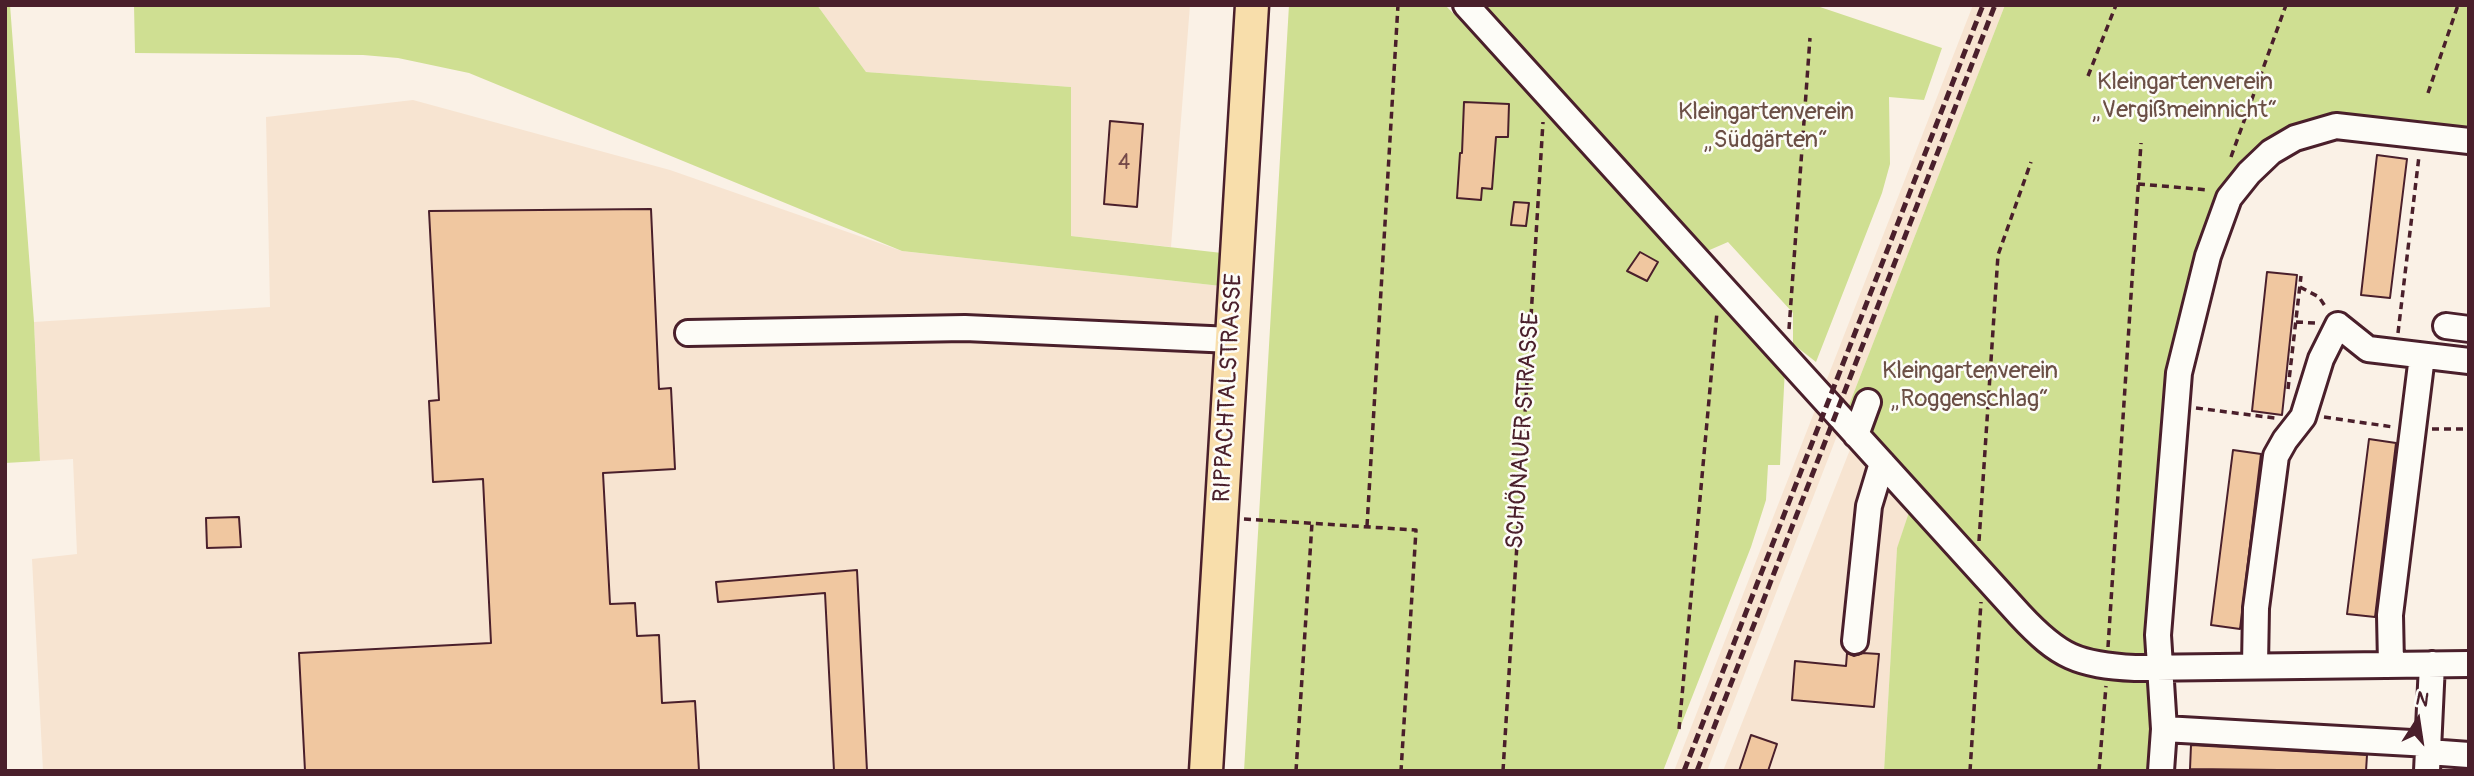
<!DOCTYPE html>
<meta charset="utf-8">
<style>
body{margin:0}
#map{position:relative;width:2474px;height:776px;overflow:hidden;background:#faf1e6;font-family:Pangolin,sans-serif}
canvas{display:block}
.frame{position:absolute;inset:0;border:7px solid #4a1f2b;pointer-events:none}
.north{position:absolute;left:2383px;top:685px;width:70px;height:70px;-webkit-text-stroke:5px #fdfcf7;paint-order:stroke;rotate:12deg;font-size:19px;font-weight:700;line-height:28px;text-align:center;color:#4a1f2b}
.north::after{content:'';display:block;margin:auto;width:24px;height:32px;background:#4a1f2b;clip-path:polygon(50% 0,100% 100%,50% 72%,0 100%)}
</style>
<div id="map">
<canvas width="2474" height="776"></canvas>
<div class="frame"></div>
<div class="north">N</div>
</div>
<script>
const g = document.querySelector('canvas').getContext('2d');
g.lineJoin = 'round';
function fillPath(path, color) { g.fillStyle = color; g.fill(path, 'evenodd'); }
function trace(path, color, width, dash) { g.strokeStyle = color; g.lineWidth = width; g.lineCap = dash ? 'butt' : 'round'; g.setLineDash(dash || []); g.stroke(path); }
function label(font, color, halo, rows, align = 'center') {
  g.font = font + ' Pangolin,sans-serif'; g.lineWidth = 5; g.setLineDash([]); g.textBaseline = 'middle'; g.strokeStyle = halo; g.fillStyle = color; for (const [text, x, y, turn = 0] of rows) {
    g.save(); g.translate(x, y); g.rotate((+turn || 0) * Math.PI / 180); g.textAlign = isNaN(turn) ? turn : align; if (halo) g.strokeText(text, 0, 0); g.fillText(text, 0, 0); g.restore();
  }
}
fillPath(new Path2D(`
 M817 5H1190L1171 247 1071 236V87L866 72Z
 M1973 5H2005L1847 410 1825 384Z
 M413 100 670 170 902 251 1221 286 1195 771H43L32 559 77 554 73 459 40 461 34 322 270 307 266 117Z
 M1817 405 1840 428 1707 771H1674Z
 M1853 442 1911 506 1897 549 1884 771H1723Z`), '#f7e4d1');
fillPath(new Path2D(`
 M5 5H10L34 322 40 461 5 463Z
 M134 5H817L866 72 1071 87V236L1222 253 1221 286 902 251 469 73 398 58 363 55 135 53Z
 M1289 5H1445L1549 111 1785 368 1780 465H1768L1766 500 1751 547 1663 771H1244Z
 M1479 5H1814L1942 48 1924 100 1889 97 1890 164 1882 193 1816 362 1793 344V313L1728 242 1705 252Z
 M2005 5H2469V134L2337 119 2219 191V206L2197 255 2154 771H1884L1897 548 1911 506 1847 410Z`), '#cfdf92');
const building = new Path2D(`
 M1464 102 1509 104 1508 137H1496L1492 189 1482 188 1481 200 1457 198 1460 153H1462Z
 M1110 121 1143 124 1137 207 1104 204Z
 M2377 155 2407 159 2390 298 2361 295Z
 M1514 202 1529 203 1526 226 1511 225Z
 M651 209 659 389 671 388 675 469 603 473 610 604 635 603 637 636 659 635 662 703 695 701 699 771H305L299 653 491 643 483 479 433 482 429 401 439 400 429 211Z
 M1640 252 1658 262 1647 281 1627 271Z
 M2267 272 2297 275 2282 415 2252 411Z
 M2369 439 2396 443 2375 617 2347 614Z
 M2233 450 2261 454 2240 629 2211 625Z
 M239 517 241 547 207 548 206 518Z
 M857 570 867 771H834L825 593 718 602 716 582Z
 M1847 653 1854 656 1863 653 1879 654 1874 707 1792 700 1795 661 1846 666Z
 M1751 735 1777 744 1768 771H1739Z
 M2191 745 2367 755 2366 771 2190 769Z`);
fillPath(building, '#f0c7a0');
trace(building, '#4a1f2b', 2);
const minor = new Path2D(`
 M1466 5 2020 615C2059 657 2078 665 2135 668L2469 664
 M2446 326 2469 329
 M688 333 965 328 1232 340
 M1856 435 1868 402
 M1855 641 1869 506 1882 463
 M2391 664 2390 615 2422 356
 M2255 665 2256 608 2276 456 2285 440 2303 417 2321 359 2338 325 2368 349 2469 361
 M2429 744 2164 729 2158 635 2179 373 2208 256 2229 198 2249 173 2271 152 2295 138 2336 126 2469 141
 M2428 752 2469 755
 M2161 771 2164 729
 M2427 771 2432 664`);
const major = new Path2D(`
 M1206 771 1252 5`);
trace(minor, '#4a1f2b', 30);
trace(major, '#4a1f2b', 37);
trace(new Path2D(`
 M2088 76 2116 5
 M2428 93 2458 5
 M2231 157 2286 5
 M2138 184 2209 190
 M2300 287 2319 297 2327 309
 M2296 322 2315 323
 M1789 329 1810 38
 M2398 333 2419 156
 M2288 389 2301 276
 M2196 408 2275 418
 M2324 417 2393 427
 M2432 429H2469
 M1244 519 1416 530 1401 771
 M1367 526 1398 5
 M1979 541 1998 255 2031 162
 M2108 647 2141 143
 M1679 729 1717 312
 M1296 771 1312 523
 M1503 771 1543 122
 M1970 771 1981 602
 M2099 771 2106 686`), '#4a1f2b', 3.5, [7, 5]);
trace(minor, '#fdfcf7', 24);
trace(major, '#f8deab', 32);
trace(new Path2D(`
 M1684 771 1983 5
 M1697 771 1995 5`), '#4a1f2b', 5, [10, 5]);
label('21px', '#744948', null, [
 ["4",1124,164]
]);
label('24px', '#6b4f45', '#fdfcf7', [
 ["Kleingartenverein",2185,83],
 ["„Vergißmeinnicht“",2185,111],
 ["Kleingartenverein",1766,113],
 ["„Südgärten“",1766,141],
 ["Kleingartenverein",1970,372],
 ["„Roggenschlag“",1970,400]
]);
label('24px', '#4a1f2b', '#fdfcf7', [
 ["RIPPACHTALSTRASSE",1229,388,-87],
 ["SCHÖNAUER STRASSE",1524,431,-86]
]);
</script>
